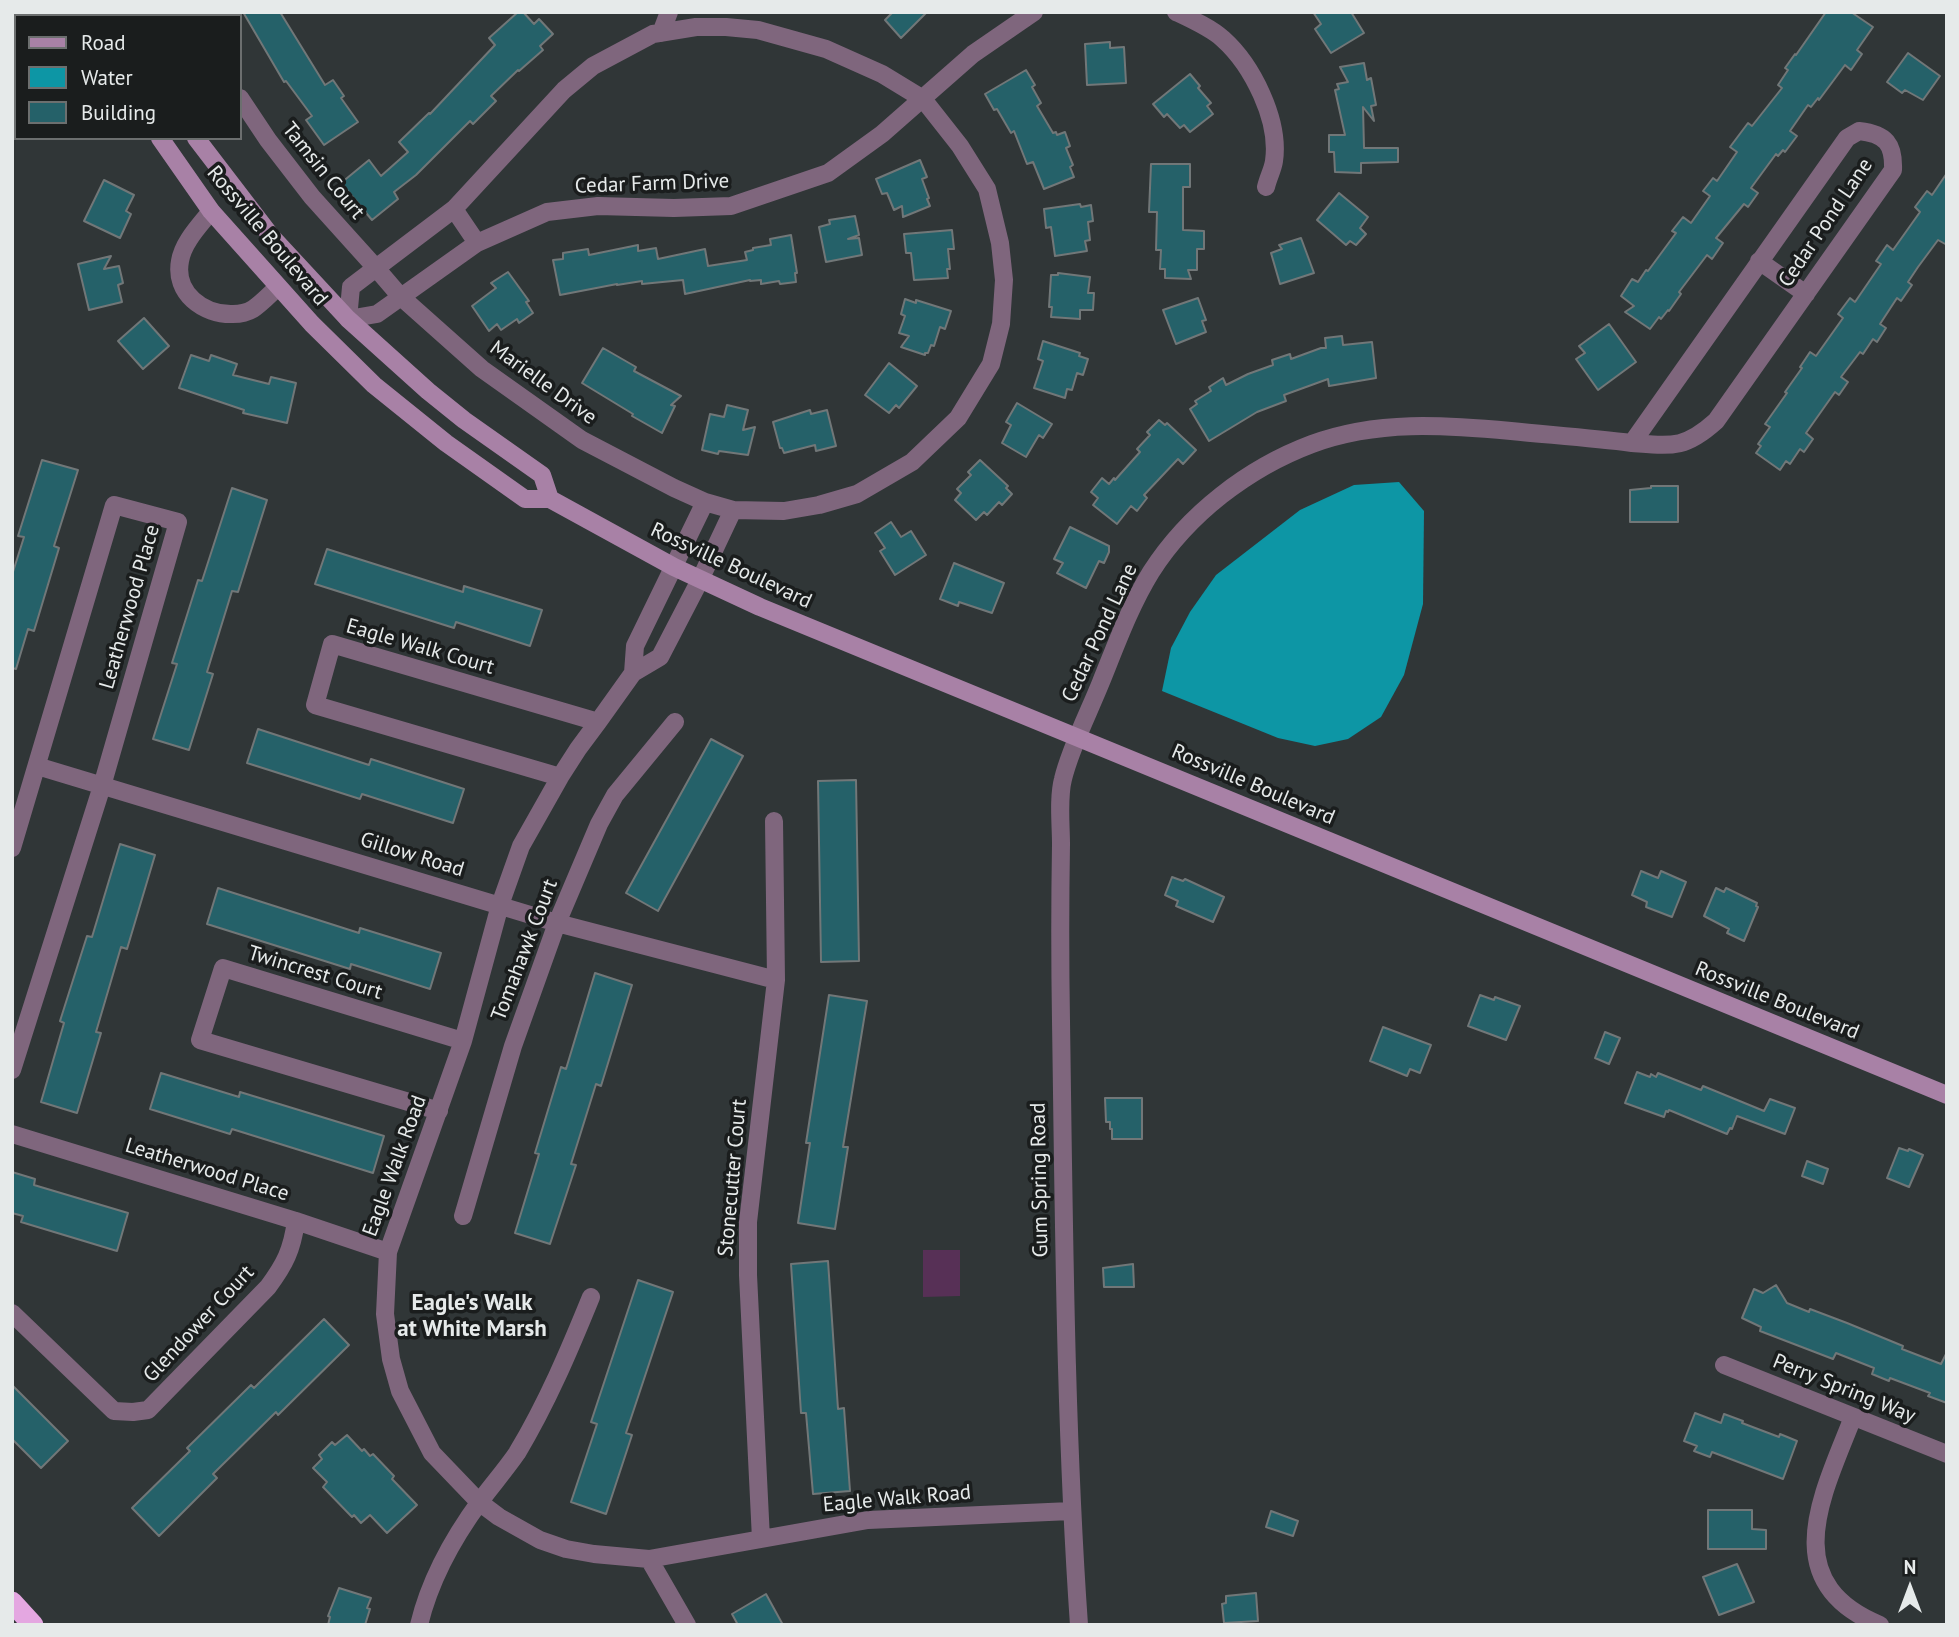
<!DOCTYPE html>
<style>
body{margin:0}
#map{position:relative;width:1959px;height:1637px;overflow:hidden;background:#303637;font-family:"PT Sans",sans-serif}
canvas{display:block}
.frame{position:absolute;inset:0;border:14px solid #e6eaea;pointer-events:none}
.legend{position:absolute;left:14px;top:14px;width:228px;height:126px;box-sizing:border-box;background:#1a1d1d;border:2px solid #6c6f6f;margin:0;padding:9px 12px;list-style:none;font-size:21px;color:#e6eaea}
.legend li{display:flex;align-items:center;gap:14px;height:35px}
.legend b{width:35px;border:2px solid #6c6f6f}
.north{position:absolute;left:1875px;top:1553px;width:70px;height:70px;-webkit-text-stroke:5px #1a1d1d;paint-order:stroke;rotate:0deg;font-size:19px;font-weight:700;line-height:28px;text-align:center;color:#e6eaea}
.north::after{content:'';display:block;margin:auto;width:24px;height:32px;background:#e6eaea;clip-path:polygon(50% 0,100% 100%,50% 72%,0 100%)}
</style>
<div id="map">
<canvas width="1959" height="1637"></canvas>
<div class="frame"></div>
<ul class="legend">
<li><b style="height:9px;background:#a881a6"></b>Road</li>
<li><b style="height:19px;background:#0d96a5"></b>Water</li>
<li><b style="height:19px;background:#256169"></b>Building</li>
</ul>
<div class="north">N</div>
</div>
<script>
const g = document.querySelector('canvas').getContext('2d');
g.lineJoin = 'round';
function fillPath(path, color) { g.fillStyle = color; g.fill(path, 'evenodd'); }
function trace(path, color, width, dash) { g.strokeStyle = color; g.lineWidth = width; g.lineCap = dash ? 'butt' : 'round'; g.setLineDash(dash || []); g.stroke(path); }
function label(font, color, halo, rows, align = 'center') {
  g.font = font + ' "PT Sans",sans-serif'; g.lineWidth = 7; g.setLineDash([]); g.textBaseline = 'middle'; g.strokeStyle = halo; g.fillStyle = color; for (const [text, x, y, turn = 0] of rows) {
    g.save(); g.translate(x, y); g.rotate((+turn || 0) * Math.PI / 180); g.textAlign = isNaN(turn) ? turn : align; if (halo) g.strokeText(text, 0, 0); g.fillText(text, 0, 0); g.restore();
  }
}
fillPath(new Path2D(`
 M923 1250H960V1296L923 1297Z`), '#573056');
fillPath(new Path2D(`
 M1399 482 1424 511 1423 604 1404 675 1381 717 1348 739 1315 746 1278 738 1162 691 1171 648 1190 612 1216 575 1300 510 1354 485Z`), '#0d96a5');
const building = new Path2D(`
 M243 12H280L325 85 333 80 344 96 341 98 358 122 324 145 306 120 312 116 286 81 284 82Z
 M518 12H523L534 24 539 19 553 34 540 46 543 50 519 71 518 70 491 96 496 101 473 124 470 121 416 175 394 192 398 199 372 220 341 183 369 160 381 176 408 152 399 142 429 113 430 114 495 45 489 38Z
 M893 12H927L901 38 885 20Z
 M1313 12H1351L1364 33 1331 53 1315 29 1321 24Z
 M1826 12H1851L1873 27 1857 50 1862 54 1851 70 1845 65 1819 100 1818 98 1811 107 1808 105 1790 131 1797 136 1785 152 1783 150 1778 156 1776 154 1751 188 1758 193 1748 207 1744 204 1716 238 1723 243 1712 259 1707 255 1679 292 1681 294 1669 311 1668 310 1661 319 1659 317 1650 329 1625 312 1634 306 1621 296 1632 279 1638 282 1646 270 1648 271 1676 233 1672 231 1683 217 1691 223 1710 196 1703 191 1713 178 1717 181 1737 152 1730 147 1748 123 1752 126 1782 88 1778 85 1788 70 1785 68 1795 54 1796 55Z
 M1110 42V48L1124 47 1126 83 1087 85 1085 44Z
 M1908 53 1940 76 1923 100 1905 90 1902 93 1887 82Z
 M1364 63 1367 80 1371 78 1376 105 1371 106 1374 121 1363 107 1364 148H1398V162L1361 163V173L1335 172 1334 152H1329V135H1345L1335 90 1339 89 1337 84 1348 82 1340 67Z
 M1026 70 1035 85 1032 87 1041 103 1037 106 1053 133 1056 132 1057 135 1065 132 1070 146 1066 148 1073 165 1070 167 1074 177 1044 189 1033 162 1027 164 1014 131 1011 133 997 109 994 110 985 94Z
 M1190 74 1200 86 1198 88 1211 103 1207 106 1213 114 1190 132 1184 125 1180 128 1167 114 1164 117 1153 104Z
 M920 160 927 177 922 179 929 198 927 199 930 206 903 217 902 206 894 210 887 193 882 194 876 179Z
 M1151 164H1190V187H1183V230L1204 231V249H1197V270H1188L1191 279 1165 278V269H1160L1161 250H1156L1157 212H1149Z
 M1947 173V245L1938 240 1918 267 1908 282 1912 285 1901 301 1897 298 1880 324 1886 328 1877 342 1873 339 1863 354 1860 352 1841 377 1848 382 1839 395 1835 392 1806 433 1813 439 1804 452 1800 449 1790 464 1786 461 1780 470 1756 453 1761 446 1758 444 1770 427 1765 424 1787 393 1785 392 1802 368 1800 367 1810 352 1816 356 1843 318 1838 314 1850 298 1855 302 1881 264 1876 261 1887 245 1893 250 1920 212 1915 207 1927 191 1932 195Z
 M104 180 134 195 126 211 131 214 120 238 84 221Z
 M1339 193 1368 217 1360 228 1366 234 1356 245 1350 241 1346 245 1317 220Z
 M1080 204 1081 207 1091 205 1093 221 1088 222 1090 240 1085 241 1087 251 1055 256 1051 227 1046 228 1044 209Z
 M855 216 859 235 848 239 859 238 862 255 826 262 819 227 830 224 829 220Z
 M952 230 954 249H948L950 269H947L948 278 914 280 911 253H906L904 234Z
 M791 235 797 273H795L796 282 780 284 779 281 761 284V280L750 281V280L685 294 683 280 642 284V281L617 285V284L560 295 553 260 563 259V253L588 249 589 255 638 245V251L656 248 658 259 705 249 708 266 747 260 745 252 753 250V248L771 245 770 239Z
 M1301 238 1314 273 1280 284 1271 253 1282 249 1279 245Z
 M111 256 104 269 119 266 123 283 118 285 122 302 89 310 78 264Z
 M508 272 529 301 526 302 533 313 519 323 517 319 501 330 497 324 489 331 472 306 496 288 491 283Z
 M1058 273 1090 277 1088 293H1094L1093 310H1080V319L1051 317 1052 307H1049L1051 275H1058Z
 M1198 298 1206 320 1202 321 1206 332 1176 344 1163 310Z
 M905 299 916 303V300L951 311 945 329 940 327 934 346 931 345 928 353H925V355L901 347 909 336 899 333 905 316 901 314Z
 M144 318 169 346 143 369 118 341Z
 M1609 324 1636 362 1598 390 1576 359 1585 353 1579 346Z
 M1342 336 1343 345 1372 342 1376 378 1329 386 1328 379 1284 395 1286 401 1257 412 1209 441 1190 409 1197 404 1195 401 1211 391 1209 387 1223 378 1226 385 1248 374 1273 365 1272 360 1290 354 1291 359 1321 348H1326L1325 338Z
 M1043 341 1080 353 1079 356 1088 359 1083 375 1077 373 1072 390 1067 389 1065 398 1034 388 1043 361 1038 359Z
 M603 348 636 367 634 371 681 396 671 405 675 406 662 433 632 416 633 414 582 383Z
 M191 355 209 361 211 355 237 364 233 375 269 384 271 377 296 383 287 423 243 413 244 410 179 388Z
 M889 363 917 386 899 408 896 405 889 413 865 395Z
 M1017 403 1052 424 1043 438 1039 435 1026 457 1002 443 1011 425 1006 422Z
 M727 405 748 410 743 430 755 427 748 455 719 451 718 454 702 450 710 414 724 417Z
 M810 410 811 414 827 410 836 446 816 451 815 445 784 453 782 448H780L773 422Z
 M1159 420 1165 425 1167 423 1196 450 1183 464 1178 459 1144 495 1147 498 1137 511 1131 506 1117 524 1093 505 1098 498 1091 492 1102 478 1109 484 1114 478 1115 480 1140 452 1137 449 1150 435 1147 432Z
 M42 460 78 470 54 546 59 548 34 631 28 629 16 669 12 668V575L24 537 18 536Z
 M980 460 1008 486 1006 488 1012 494 1002 505 999 502 987 515 984 512 976 520 955 500 961 493 957 489 971 475 968 472Z
 M1651 486H1678V522H1630V490L1651 488Z
 M232 488 267 500 238 592 232 591 207 672 213 674 189 750 153 739 177 664 172 663 198 580 202 581Z
 M891 522 901 537 911 531 926 555 895 575 880 551 885 548 875 533Z
 M1070 527 1109 546V552L1104 563 1099 561 1086 588 1057 573 1063 563 1054 559Z
 M327 549 463 592 464 586 542 610 530 646 456 622 454 628 315 584Z
 M954 563 1004 583 992 613 959 602 958 606 940 599Z
 M258 729 369 765 371 759 464 789 453 823 362 794 360 799 247 763Z
 M711 739 743 756 658 911 626 893Z
 M856 780 859 961 821 962 818 781Z
 M120 844 155 855 127 949 121 947 96 1032 101 1033 77 1113 41 1102 64 1023 60 1021 87 936 92 937Z
 M1641 871 1658 878 1661 871 1686 882 1672 917 1646 907 1647 902 1632 895Z
 M1172 877 1183 881 1185 879 1224 897 1213 922 1176 906 1178 901 1165 895Z
 M218 888 359 933 360 928 441 953 430 989 351 964 350 969 207 924Z
 M1716 888 1724 892 1726 888 1757 903 1756 906 1758 907 1744 941 1727 933 1729 929 1704 916Z
 M595 973 632 985 601 1086 596 1084 571 1164 576 1165 550 1244 515 1233 539 1154 535 1153 561 1067 566 1069Z
 M829 995 867 1001 843 1147H848L835 1229 798 1223 810 1143H806Z
 M1480 995 1494 1000 1495 997 1520 1006 1506 1040 1468 1026Z
 M1383 1027 1431 1045 1420 1073 1410 1069 1407 1076 1370 1061Z
 M1605 1032 1620 1038 1609 1064 1595 1058Z
 M1637 1072 1650 1077 1651 1074 1656 1077 1658 1073 1701 1090 1703 1086 1764 1111 1770 1099 1795 1108 1785 1134 1737 1116 1732 1129 1730 1128 1727 1134 1669 1110 1668 1112 1666 1111 1664 1117 1625 1103Z
 M161 1073 239 1097 240 1092 384 1136 373 1173 232 1129 230 1134 150 1109Z
 M1105 1098H1142V1139H1112V1129H1110V1122H1106Z
 M1899 1148 1908 1151 1909 1149 1923 1155 1909 1187 1887 1178Z
 M1807 1161 1828 1169 1823 1184 1802 1176Z
 M12 1172 35 1179 34 1185 128 1213 117 1251 21 1222 23 1216 12 1213Z
 M828 1261 838 1409 844 1408 850 1491 813 1494 806 1413H801L791 1264Z
 M1133 1264 1134 1287H1104L1103 1268Z
 M638 1280 673 1292 626 1433 632 1435 606 1514 571 1502 597 1424 591 1422Z
 M1776 1285 1787 1303 1809 1312 1810 1309 1847 1323 1903 1346 1902 1349 1941 1364 1947 1352V1403L1928 1396 1930 1393 1890 1378 1889 1381 1872 1374 1874 1368 1836 1353 1833 1359 1760 1331 1761 1327 1742 1318 1754 1289 1763 1293Z
 M324 1319 349 1345 278 1415 276 1412 213 1474 217 1478 159 1536 132 1508 190 1451 187 1448 251 1385 254 1388Z
 M12 1385 68 1441 41 1468 12 1439Z
 M1695 1413 1721 1423 1724 1414 1743 1421 1742 1423 1779 1437 1780 1434 1797 1441 1783 1479 1712 1452 1710 1457 1694 1451 1697 1446 1684 1441Z
 M347 1435 362 1451 364 1449 370 1456 373 1454 394 1476 392 1479 417 1505 387 1533 370 1515 361 1523 354 1515 352 1517 323 1487 327 1482 313 1468 322 1459 319 1455 332 1442 335 1445Z
 M1708 1510H1752V1529L1766 1530V1549H1708Z
 M1271 1511 1298 1521 1293 1536 1266 1527Z
 M1737 1564 1754 1602 1719 1615 1703 1577Z
 M339 1588 371 1598 367 1608 370 1609 365 1625H328L330 1617 328 1616Z
 M1256 1593 1258 1621 1224 1623 1222 1604 1226 1603V1596Z
 M766 1594 783 1625H738L732 1614Z`);
fillPath(building, '#256169');
trace(building, '#717778', 2);
trace(new Path2D(`
 M187 12 189 16
 M1176 12C1191 19 1211 28 1223 39 1252 65 1280 120 1274 161 1273 169 1268 178 1266 187
 M661 33 669 12
 M240 98 268 140 312 197 376 268 400 296 482 369 582 440 674 488 705 502 733 510 784 511 819 505 857 494 912 462 958 418 991 364 1001 324 1004 280 1000 243 987 189 960 146 923 99 882 74 826 49 758 30 726 27H696L653 34 593 66 564 90 454 209 376 268 351 287 348 319 377 314 477 243 547 212 598 206 674 208 731 206 828 173 882 134 973 54 1034 12
 M1859 131C1886 134 1894 144 1893 170L1716 421C1685 449 1672 446 1632 443L1847 138Z
 M454 209 477 243
 M211 211C200 225 183 242 180 261 174 293 203 315 233 314 239 314 248 312 253 309 262 303 270 294 278 287
 M1759 261 1806 294
 M733 510 700 580 660 657 633 673 598 722 578 749 560 777 521 846 500 905 463 1041 388 1252 385 1314 391 1359 400 1391 432 1453 479 1502 499 1517 540 1540 566 1549 594 1554 649 1559 868 1520 1071 1511
 M633 673 635 646 705 502
 M37 766 557 923 776 980
 M560 777 315 705 332 644 598 722
 M12 848 114 505 178 522 102 786 12 1070
 M439 1111 200 1040 223 968 463 1041
 M12 1134 296 1221 388 1252
 M463 1216 513 1046 557 923 599 824 615 795 675 722
 M12 1313 114 1411 133 1412 148 1410 268 1287C285 1264 292 1250 296 1221
 M1724 1365 1947 1454
 M1853 1417C1823 1494 1775 1582 1880 1625
 M761 1539 748 1275V1222L776 980 774 821
 M649 1559 687 1625
 M419 1625C430 1579 453 1538 481 1500 493 1484 506 1469 517 1453 547 1403 569 1351 591 1297
 M1079 1625C1065 1424 1064 1223 1061 1021 1060 962 1060 903 1061 844 1061 825 1058 798 1063 779 1070 749 1089 712 1101 682 1116 645 1130 606 1151 572 1188 514 1248 468 1312 444 1377 420 1444 425 1511 431 1551 435 1592 438 1632 443`), '#7f667d', 18);
trace(new Path2D(`
 M78 12 80 16
 M113 12 115 16
 M160 138 211 211 312 324 374 385 446 443 525 499H550L674 567 760 607 1947 1095
 M196 138 271 236 348 319 428 391 464 420 542 475 550 499`), '#a881a6', 18);
trace(new Path2D(`
 M12 1602 33 1625`), '#e4a7e1', 21);
label('21px', '#e6eaea', '#1a1d1d', [
 ["Tamsin Court",323,171,51],
 ["Cedar Farm Drive",652,184,-2],
 ["Cedar Pond Lane",1826,223,-56],
 ["Rossville Boulevard",267,236,50],
 ["Marielle Drive",543,383,36],
 ["Rossville Boulevard",731,566,25],
 ["Leatherwood Place",130,607,-74],
 ["Cedar Pond Lane",1100,633,-65],
 ["Eagle Walk Court",420,647,16],
 ["Rossville Boulevard",1253,785,23],
 ["Gillow Road",412,855,17],
 ["Tomahawk Court",525,950,-69],
 ["Twincrest Court",315,973,17],
 ["Rossville Boulevard",1777,1001,22],
 ["Eagle Walk Road",395,1166,-70],
 ["Leatherwood Place",207,1170,17],
 ["Stonecutter Court",733,1178,-85],
 ["Gum Spring Road",1040,1180,-91],
 ["Glendower Court",199,1324,-47],
 ["Perry Spring Way",1844,1389,22],
 ["Eagle Walk Road",897,1499,-5]
]);
label('bold 23px', '#e6eaea', '#1a1d1d', [
 ["Eagle's Walk",472,1303],
 ["at White Marsh",472,1329]
]);
</script>
